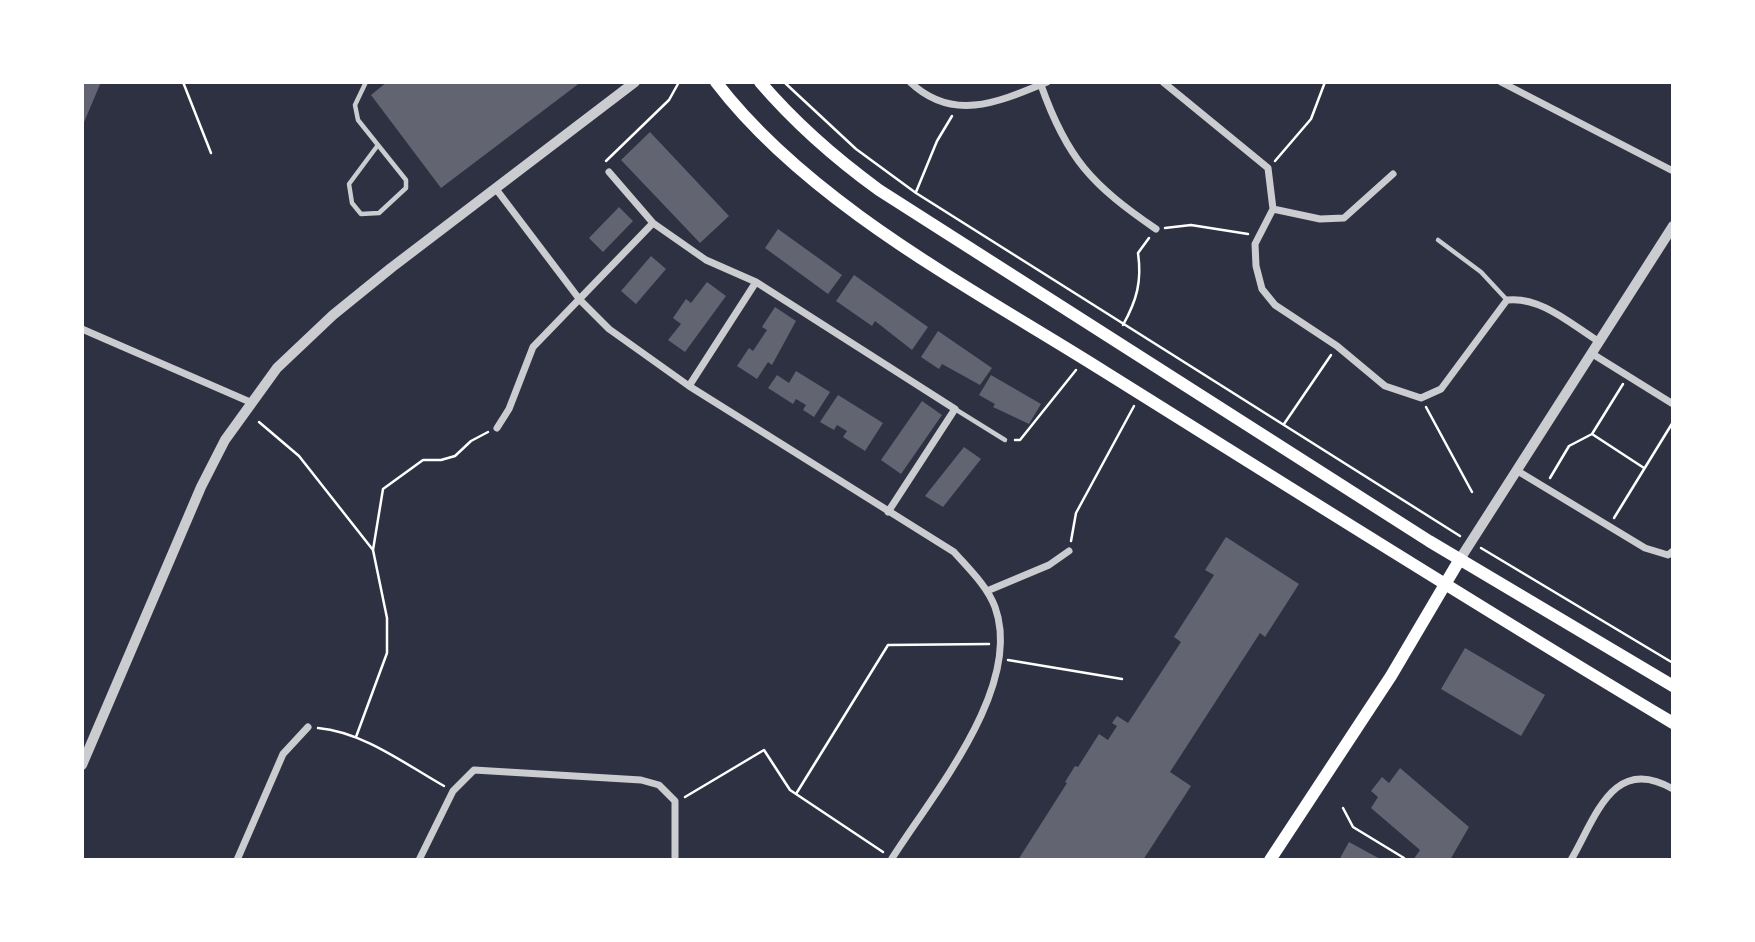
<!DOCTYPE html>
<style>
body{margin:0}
#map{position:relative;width:1755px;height:942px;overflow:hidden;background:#2d3142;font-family:Jost,sans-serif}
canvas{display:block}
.frame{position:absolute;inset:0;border:84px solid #fff;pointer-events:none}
</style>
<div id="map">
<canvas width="1755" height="942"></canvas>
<div class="frame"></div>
</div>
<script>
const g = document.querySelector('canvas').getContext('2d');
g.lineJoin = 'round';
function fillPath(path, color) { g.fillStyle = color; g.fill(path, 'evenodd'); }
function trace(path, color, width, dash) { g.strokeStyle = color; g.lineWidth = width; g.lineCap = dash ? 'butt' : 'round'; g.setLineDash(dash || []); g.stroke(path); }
fillPath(new Path2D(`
 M82 82H101L82 127Z
 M387 82H581L441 188 371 95Z
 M650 132 729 216 700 243 621 160Z
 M619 207 633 221 603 252 589 238Z
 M778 229 842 275 828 294 765 248Z
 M651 256 666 269 636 304 621 291Z
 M854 275 928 327 912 350 875 321 872 326 836 301Z
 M707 282 726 296 685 352 668 340 681 324 673 318 686 299 691 303Z
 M775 307 796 321 772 365 768 362 757 379 737 366 749 348 753 351 767 330 762 327Z
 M938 331 992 368 980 385 942 364 939 369 921 357Z
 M796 371 830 392 814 417 803 410 806 405 796 399 793 404 768 388 777 375 789 383Z
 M991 375 1041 404 1029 424 993 407 995 404 979 395Z
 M838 395 883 423 865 451 843 437 847 431 837 425 834 430 820 422Z
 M922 401 942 415 901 474 881 460Z
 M964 447 981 459 943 507 925 496Z
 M1226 537 1299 584 1265 637 1260 633 1170 772 1191 786 1143 860H1018L1067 783 1065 782 1075 766 1078 767 1099 734 1108 740 1117 726 1112 723 1117 716 1128 723 1181 642 1174 637 1214 575 1205 570Z
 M1465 648 1545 695 1521 736 1441 689Z
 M1400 768 1469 827 1450 860H1413L1420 850 1371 808 1378 797 1371 791 1382 777 1389 783Z
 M1349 842 1382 860H1339Z`), '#626471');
trace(new Path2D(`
 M183 82 211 153
 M784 82 856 149 916 193 1460 536
 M606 161 669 100 679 82
 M1275 161 1311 119 1325 82
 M916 192 937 141 952 116
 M1165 228 1191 225 1248 234
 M1123 325C1137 300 1142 281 1138 253L1149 238
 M1426 407 1472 492
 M259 422 299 456 373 550 387 618V653L356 737
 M1284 424 1331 355
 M1592 434 1644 468
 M1015 440H1020L1076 370
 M1550 478 1569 446 1592 434 1623 384
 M1614 518 1673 422
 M1071 541 1076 513 1134 406
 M1481 548 1673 663
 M373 550 383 489 423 460H441L455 456 471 441 488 432
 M1008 660 1122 679
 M318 728C363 732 405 764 444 786
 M796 794 888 645 989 644
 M685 797 764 750 790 790 883 852
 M1343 808 1353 827 1404 858`), '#fff', 2.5);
trace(new Path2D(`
 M366 82 355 105 358 120 406 180V188L379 213 361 214 352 203 349 184 378 145
 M1438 240 1481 272 1507 300
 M955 409 1005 440`), '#caccd0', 4.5);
trace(new Path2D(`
 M910 82C953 123 999 102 1047 82
 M1163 82 1268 168 1273 209 1255 244 1256 266 1262 289 1275 305 1337 346 1385 386 1421 398 1441 389 1507 300C1541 296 1572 325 1598 341
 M1501 82 1673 171
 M1041 85C1067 159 1092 185 1156 229
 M609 172 653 223 706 260 756 282 955 409 888 512
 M496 189 580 300 609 329 689 386 954 552C969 569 987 586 995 607 1024 687 932 795 891 860
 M1273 209 1320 219 1344 218 1393 174
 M82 329 250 402
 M1591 353 1673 404
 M689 386 756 282
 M497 428 509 409 533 347 653 223
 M1516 470 1645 548 1668 555 1673 551
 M987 591 1049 565 1069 551
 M237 860 283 754 308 727
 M419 860 453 791 474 770 641 780 659 785 675 801V860
 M1571 860C1596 817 1613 754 1673 789`), '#caccd0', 7);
trace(new Path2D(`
 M1460 559 1673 226
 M82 765 201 487 225 440 277 368 333 315 391 268 635 82`), '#caccd0', 10);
trace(new Path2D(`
 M716 82C810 205 975 290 1105 372 1294 490 1482 609 1673 723
 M760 82C796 124 835 158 879 190L1429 541 1673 686
 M1270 860 1391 676 1460 559`), '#fff', 12);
</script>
